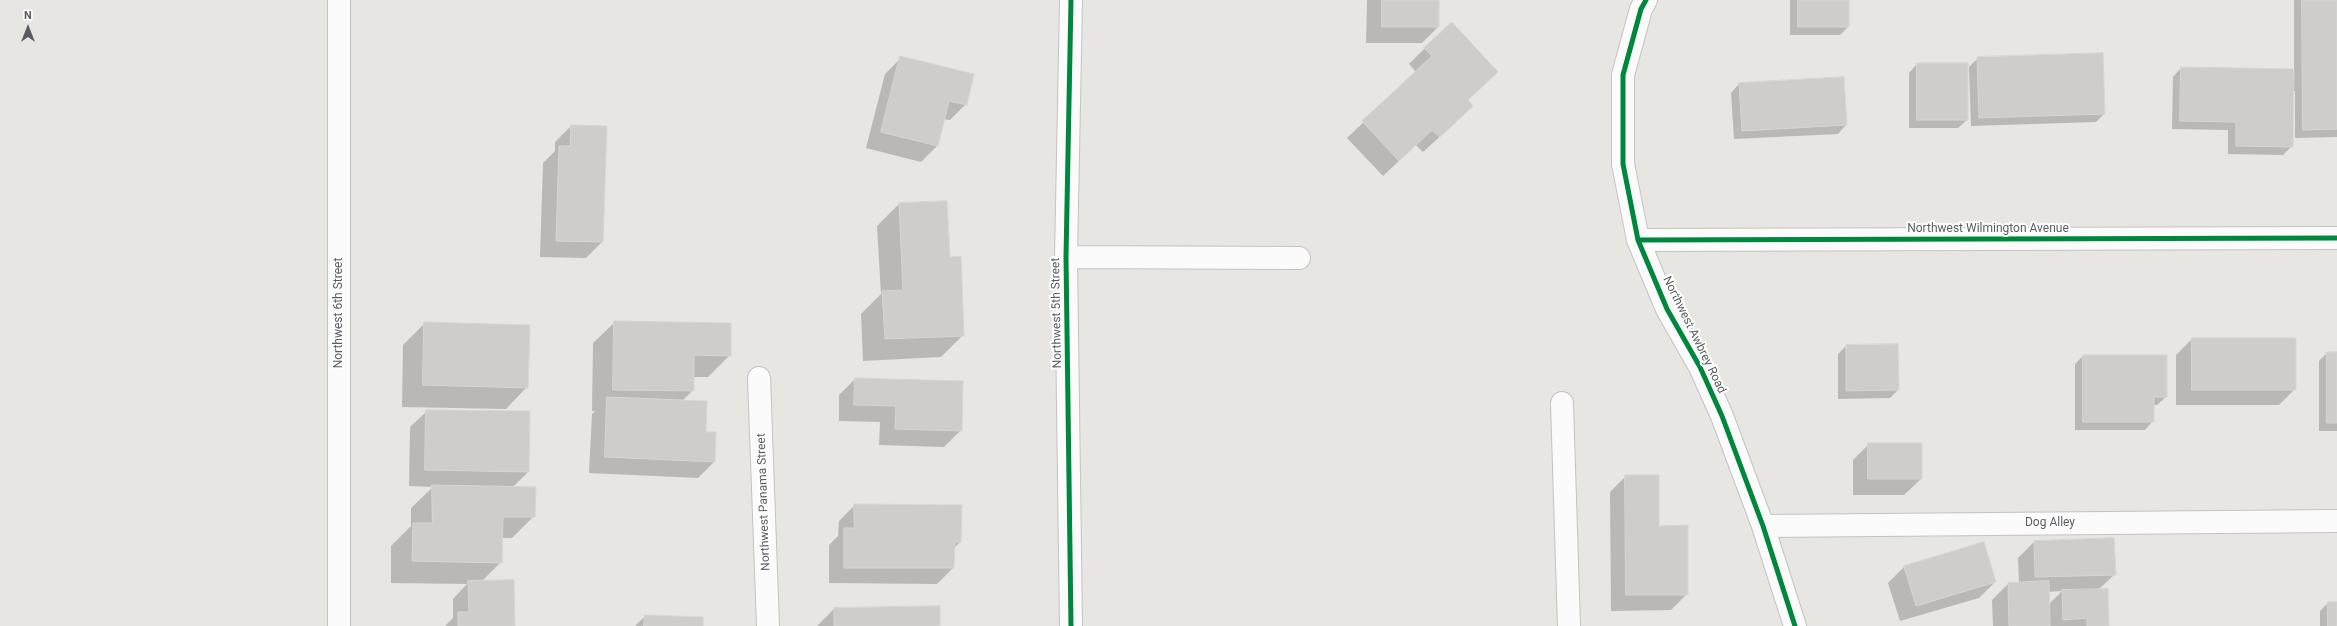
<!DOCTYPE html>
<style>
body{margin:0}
#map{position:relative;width:2337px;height:626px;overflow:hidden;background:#e8e6e3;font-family:Roboto,sans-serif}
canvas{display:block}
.north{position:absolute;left:8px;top:8px;width:40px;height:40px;-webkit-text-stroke:3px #fff;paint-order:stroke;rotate:0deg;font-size:11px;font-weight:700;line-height:16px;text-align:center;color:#595d60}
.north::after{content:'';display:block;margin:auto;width:14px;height:18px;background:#595d60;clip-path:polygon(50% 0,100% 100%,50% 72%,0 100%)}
</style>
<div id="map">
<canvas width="2337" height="626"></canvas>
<div class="north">N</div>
</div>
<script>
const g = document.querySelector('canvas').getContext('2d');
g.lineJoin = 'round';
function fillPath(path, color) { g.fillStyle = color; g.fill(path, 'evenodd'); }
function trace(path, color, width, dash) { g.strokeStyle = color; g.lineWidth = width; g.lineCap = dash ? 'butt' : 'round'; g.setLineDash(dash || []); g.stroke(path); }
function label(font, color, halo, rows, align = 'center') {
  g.font = font + ' Roboto,sans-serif'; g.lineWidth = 4; g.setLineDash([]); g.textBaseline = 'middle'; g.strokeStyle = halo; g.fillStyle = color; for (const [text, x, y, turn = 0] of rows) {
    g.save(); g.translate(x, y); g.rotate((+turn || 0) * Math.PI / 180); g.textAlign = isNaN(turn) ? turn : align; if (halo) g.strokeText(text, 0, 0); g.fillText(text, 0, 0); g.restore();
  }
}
fillPath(new Path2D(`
 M1367 0H1438V27L1422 43H1366Z
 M1790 0H1848V27L1840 35H1790Z
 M2294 0H2337V137L2295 138V91H2293L2292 146 2283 155 2228 154V130L2172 129 2173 77 2181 68 2294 70Z
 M1425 48 1481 87 1467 100 1456 122 1423 152 1416 145 1383 176 1347 138 1416 72 1409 64Z
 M901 58 966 104 950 120 943 119 937 146 921 162 866 148 885 74Z
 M1978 58 2104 114 2096 122 1971 126 1969 67Z
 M1917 64H1967V120L1958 128H1909V73Z
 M1843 78 1846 125 1838 134 1734 139 1731 93 1739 84Z
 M571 126 602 242 586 258 540 257 543 163 555 151V142Z
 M899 204 949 258 963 335 941 357 863 361 861 314 881 294 877 226Z
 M615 322 730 355 708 377H693V390L682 401 705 432 714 462 698 478 589 473 592 414 595 411H592L593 343Z
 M425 323 527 387 506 409 402 407 403 345Z
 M2192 339 2295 389 2279 405H2176V355Z
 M1846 346 1898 390 1890 398 1838 399V354Z
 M2327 353H2337V431H2319V361Z
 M2083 356 2166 397 2157 405H2153V421L2145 430H2075V364Z
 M855 379 961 430 944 447 879 445 880 422 839 421V395Z
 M427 411 528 472 513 487 534 516 512 538H501V562L481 582 514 626H445L453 618V599L467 584 391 583V546L411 526V508L433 487 409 486 410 427Z
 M1869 444 1921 479 1904 495H1853V460Z
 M1626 476 1658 527 1687 594 1671 610 1611 611 1610 492Z
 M855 505 960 542 954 548 953 568 937 584 829 583V545L838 536 839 521Z
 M2034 542 2115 574 2098 590 2108 626H1993L1992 600 2008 584 2019 583 2018 558ZM2062 591 2048 605V592Z
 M1904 567 1995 582 1979 598 1900 621 1888 583Z
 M2328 603H2337V626H2320V611Z
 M939 607V626H817L834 609Z
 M645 616 702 626H635Z`), '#0003');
const building = new Path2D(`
 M1382 0H1439V27H1382Z
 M1798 0H1849V27H1798Z
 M2302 0H2337V129L2303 130Z
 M1452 22 1498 72 1468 100 1473 106 1440 137 1432 130 1399 161 1362 121 1432 56 1424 48Z
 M2103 53 2105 114 1979 118 1977 57Z
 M900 56 974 74 967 105 949 101 938 146 881 132Z
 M1917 63H1968V120H1917Z
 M2181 67 2294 69 2293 147 2236 146V122L2180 121Z
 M1844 77 1847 125 1742 131 1739 83Z
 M571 125 607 126 603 242 556 241 559 146H570Z
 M947 201 950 257 961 256 964 336 885 339 882 291 903 290 899 203Z
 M614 321 731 323V356L694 355V391L613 390Z
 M424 322 530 325 528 388 423 385Z
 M2192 338H2296V390H2192Z
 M1898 344 1899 390 1846 391V345Z
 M2327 352H2337V423H2327Z
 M2083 355H2167V397H2154V422H2083Z
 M855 378 963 381 962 431 895 429 896 406 854 405Z
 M607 397 707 401 706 432H716L715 462 605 457Z
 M426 410 530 411 529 472 425 470Z
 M1868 443H1922V479H1868Z
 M1625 475H1659V526L1688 525V595H1626Z
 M432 485 536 487 535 517H503L502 563 412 561 413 523H432Z
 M854 504 962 505 961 542H955L954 568H844V528H854Z
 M2114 538 2116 575 2035 577 2034 541Z
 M1984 542 1996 582 1916 606 1904 566Z
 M514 580 515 626H458V612H469L468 581Z
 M2049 581 2050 626H2009L2008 583Z
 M2108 589 2109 626H2087V618L2063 620 2062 590Z
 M2328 602H2337V626H2328Z
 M940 606V626H834V608Z
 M645 615 703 617V626H644Z`);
fillPath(building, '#cfcdcc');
trace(building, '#d7d5d2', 1);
const minor = new Path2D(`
 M1646 0 1641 9 1623 75V164L1638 240 1667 309 1700 367 1722 416 1763 526 1795 626
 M1638 240 2337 238
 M1066 257 1299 258
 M759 378 768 626
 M1562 403 1569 626
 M1763 526 2337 521
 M339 626V0
 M1071 626 1066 257 1071 0`);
trace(minor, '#c2c3c3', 24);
trace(minor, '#fcfbfb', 22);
trace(new Path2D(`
 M1646 0 1641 9 1623 75V164L1638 240 1667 309 1700 367 1722 416 1763 526 1795 626
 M1638 240 2337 238
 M1071 626 1066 257 1071 0`), '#00873e', 5);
label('12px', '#595d60', '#fff', [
 ["Northwest Wilmington Avenue",1988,229],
 ["Northwest 6th Street",339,313,-90],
 ["Northwest 5th Street",1057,313,-91],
 ["Northwest Awbrey Road",1694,335,64],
 ["Northwest Panama Street",764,502,-92],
 ["Dog Alley",2050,523]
]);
</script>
